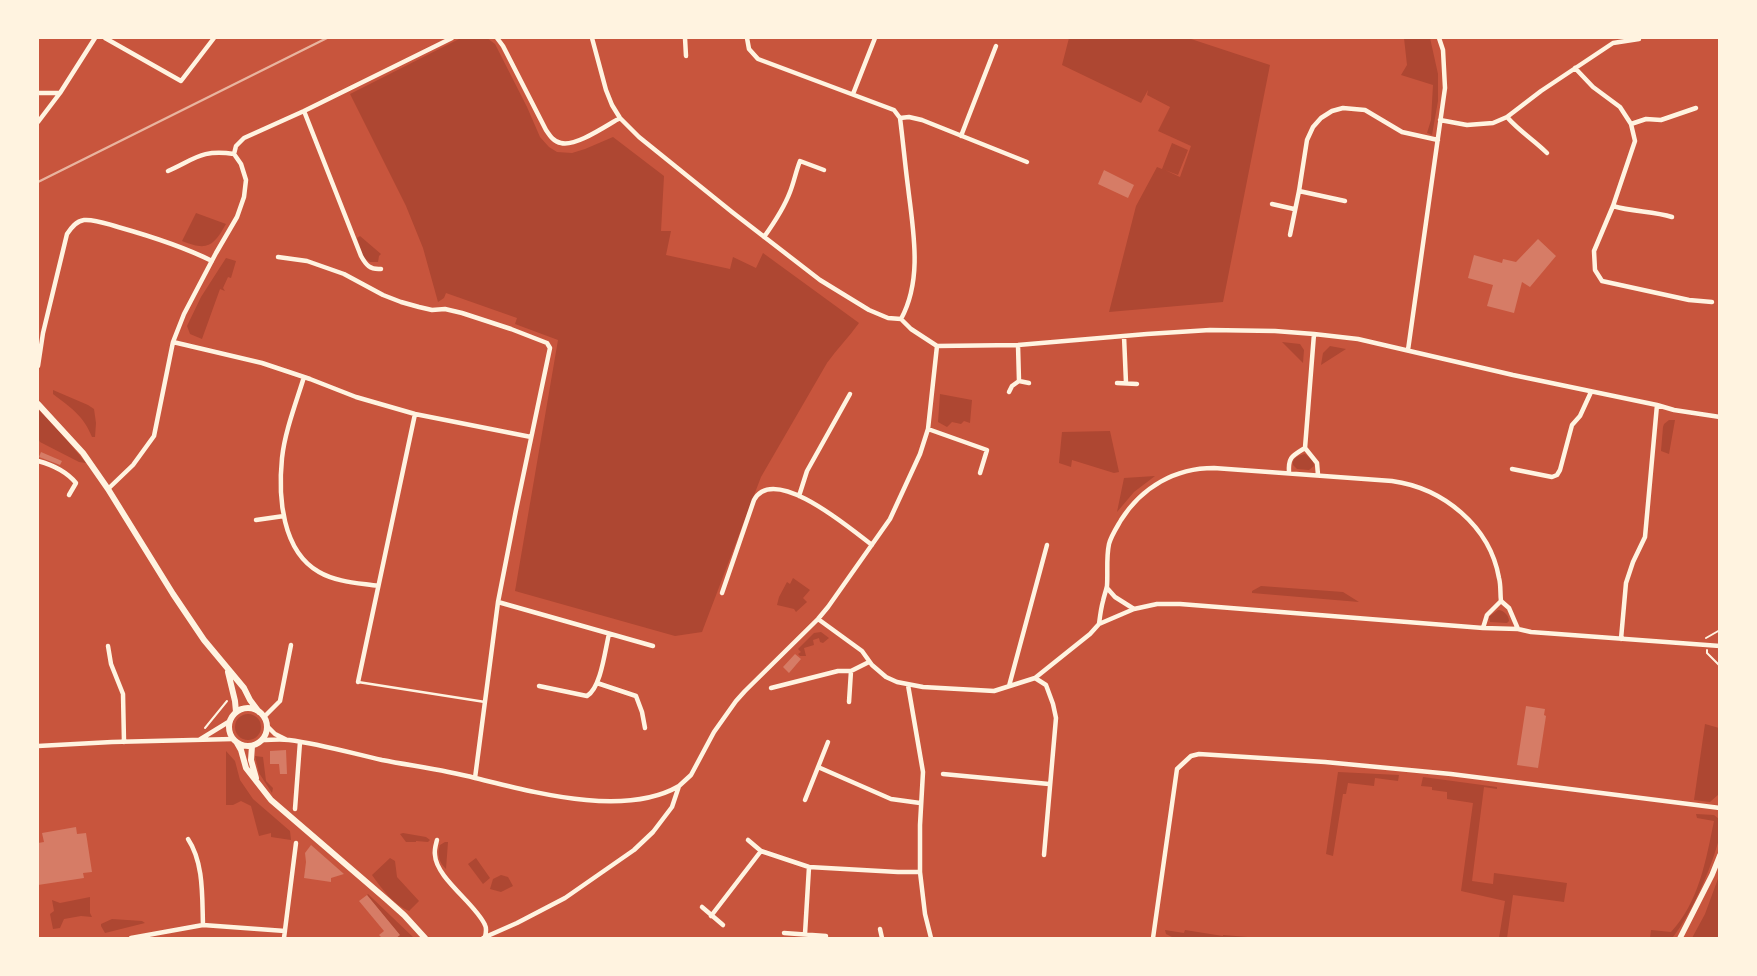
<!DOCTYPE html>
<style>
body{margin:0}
#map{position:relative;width:1757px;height:976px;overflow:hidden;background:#c8553d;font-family:Quicksand,sans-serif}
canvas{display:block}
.frame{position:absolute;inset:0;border:39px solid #fff3e0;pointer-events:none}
</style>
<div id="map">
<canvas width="1757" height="976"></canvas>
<div class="frame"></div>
</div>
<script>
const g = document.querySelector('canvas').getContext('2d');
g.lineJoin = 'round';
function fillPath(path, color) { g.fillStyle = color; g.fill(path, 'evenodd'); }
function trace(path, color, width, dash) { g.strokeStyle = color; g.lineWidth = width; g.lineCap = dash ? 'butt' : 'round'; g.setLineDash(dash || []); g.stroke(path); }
fillPath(new Path2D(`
 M461 38H487L495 44 527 107 540 137 549 147 557 152 572 153 585 149 613 137 664 176 661 231H671L666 255 730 269 733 257 756 268 763 253 859 323C849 337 837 349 827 363L761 477 702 632 675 636 515 591 558 340 515 324 517 318 446 293 444 298 438 302 423 248 406 206 350 94Z
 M1069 38H1188L1270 65 1223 302 1109 312 1136 206 1157 167 1162 169 1172 143 1188 150 1178 175 1165 170 1180 177 1191 146 1158 131 1170 107 1147 95 1148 90 1141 103 1062 65Z
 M1404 38H1430L1438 74V101L1432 135 1427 133 1431 120 1433 85 1401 75 1407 65Z
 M196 213 226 224C213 247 207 251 182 241Z
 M360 236 381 254 379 256 378 262H370L364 258 357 238Z
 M226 258 236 261 231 278 228 277 223 288 225 291 220 289 202 339 190 334 187 326 201 297Z
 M1282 342 1300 344 1304 350 1303 363Z
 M1330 346 1346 349 1321 365 1323 353Z
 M53 390 88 405 94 409 96 423 95 437H92C84 416 70 407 53 394Z
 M940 394 972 400 970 423 964 421 961 424 952 422 947 427 938 422Z
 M38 409 65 438 86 463 79 462 40 442 38 438Z
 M1669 420H1675L1669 454 1661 451 1663 427 1664 424Z
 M1110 431 1119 472 1114 473 1072 460 1071 467 1059 463 1062 432Z
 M1305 454 1313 461 1314 466 1309 470 1297 469 1293 465C1292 458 1299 455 1305 454Z
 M1155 476 1134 492 1117 512 1124 478Z
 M793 578 810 590 803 598 807 602 796 612 794 609 777 605 779 597 787 582 790 584Z
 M1261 586 1343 592 1359 602 1252 593V591Z
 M1498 610C1504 610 1509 616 1509 621L1507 623 1490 622 1489 617Z
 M821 632 829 638 823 643 820 642 819 638 813 640 814 645 804 648 806 656H800L798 654 801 652 798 649 814 633Z
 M235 727a13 13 0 1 1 26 0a13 13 0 1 1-26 0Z
 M1705 724 1719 728V794L1710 802 1694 800Z
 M226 751 235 761 240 780 253 799 290 831 291 840 271 837V833L259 836 251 806 241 801 233 805H226Z
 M255 756 263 757 266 781 273 788 272 793 259 773Z
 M1338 772 1399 775 1398 781 1375 778 1374 786 1348 783 1346 794H1343L1333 856 1326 854Z
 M1423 777 1497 787V789L1484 787 1472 881 1493 884 1494 873 1567 883 1564 902 1513 895 1507 938H1499L1505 901 1461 891 1473 803 1447 799V792L1432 790V787L1421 786Z
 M1696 814 1714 815 1719 819C1720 826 1721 833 1719 839 1711 869 1692 913 1673 937L1650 938 1651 930 1671 932C1699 902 1706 860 1714 821L1697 818Z
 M403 833 426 837 430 840 428 842 416 841V842H406L400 834Z
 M445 842H448L446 869C439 863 437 854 440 845Z
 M390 858 395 861 397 877 419 901 409 911C394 905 381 888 372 875Z
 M476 858 490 878 483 884 468 864Z
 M501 875 508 877 513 886 501 892 490 889 493 879Z
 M1719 876V938H1692L1705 914Z
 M368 894 414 938H397L399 935 367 895Z
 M90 897V913L92 917 81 916 64 919 60 928 53 929 50 914 54 911 52 900 60 903Z
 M112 919 142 921 145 923 105 933 101 926V924Z
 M1165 930 1184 933 1185 930 1223 936V935L1260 938H1174L1166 934Z`), '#ae4732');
fillPath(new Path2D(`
 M1104 170 1134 185 1128 198 1098 184Z
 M1538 239 1556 256 1530 287 1522 282 1514 313 1487 306 1493 285 1468 278 1474 255 1502 263 1503 259 1516 262Z
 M41 452 62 461 60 465 39 457Z
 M795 654 801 659 789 673 783 667Z
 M1526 706 1545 709 1544 715 1546 716 1538 768 1517 765Z
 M286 750 287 774H280L279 764H270V751Z
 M76 827 77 834 86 833 92 872 83 873 84 878 38 885V843L44 842 42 833Z
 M311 845 344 874 331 878V882L304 878 306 862 305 853Z
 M367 895 400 935 396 938H382L379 935 384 931 359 901Z`), '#d67c66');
trace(new Path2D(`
 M1706 638 1720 630
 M1707 650V653L1720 666
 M205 728 227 701`), '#fff3e0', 2);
trace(new Path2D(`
 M358 682 485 702`), '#fff3e0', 2.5);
trace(new Path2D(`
 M105 38 181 81 214 38
 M497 38 503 46 546 130C550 136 554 142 561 143 576 147 607 125 620 118
 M592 38 606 90 612 105 620 118 639 137 732 212 820 280 869 310 888 318 901 319 911 329 937 346 1018 345 1147 334 1210 330 1275 331 1314 334 1358 339 1513 375 1657 405 1674 410 1720 417
 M685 38 686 56
 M747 38 749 49 758 59 894 110 900 118 909 117 922 120 1027 162
 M1575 68 1593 87 1620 107 1631 124 1635 141 1613 206 1594 251 1595 270 1602 281 1689 300 1712 302
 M38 93H60L95 38
 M853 94 875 38
 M304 111 361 256C366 265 370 270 381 269
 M1507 117C1519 131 1534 140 1547 153
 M900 118C903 141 905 164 908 187 913 230 923 279 901 319
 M1440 120 1467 125 1493 123 1507 117 1541 91 1613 43 1639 39
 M38 122 60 93
 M1631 124 1646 119 1661 120 1696 108
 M961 136 996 46
 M168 171C195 159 202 149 234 154
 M1299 191 1345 201
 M1272 204 1294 209
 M1613 206C1633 212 1653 211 1672 217
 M1290 235 1299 191 1307 140 1313 127 1321 118 1332 111 1343 108 1365 110 1402 132 1438 140
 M764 237C774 223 784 208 790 192 794 182 796 171 800 161L824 170
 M278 257 307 261 344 274 383 295 401 302 419 307 432 310 445 309 462 313 511 329 547 343 550 348 516 510 498 602 475 778
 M1314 334 1305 448 1317 463 1318 475
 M1124 336 1126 383
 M173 342 262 363 310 379 356 397 415 414 531 437
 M1018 345 1019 381 1029 383
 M1408 350 1445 88 1443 50 1439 38
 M38 366 43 333 67 234C71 228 76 221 84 220 95 219 107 224 118 227 150 236 182 246 212 261
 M304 377C296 403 285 431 282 458 278 497 282 551 319 572 336 582 359 583 378 586
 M1117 383 1137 384
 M1009 392 1012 386 1019 381
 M928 429 987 450 980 473
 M38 461C53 465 66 471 76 483L69 495
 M1512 469 1552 477 1557 475 1560 470 1572 425 1580 416 1591 392
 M1289 473C1288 457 1292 456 1305 448
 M108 489 133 465 154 436 173 342 184 314 216 253 237 217 244 197 246 180 241 164 234 154 236 146 244 138 304 111 452 38
 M799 496 807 471 850 394
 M256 520 284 516
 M1107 588 1115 597 1134 609
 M722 593 754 500C774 463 852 530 872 545
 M498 602 653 646
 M818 619 862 651 872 665 886 677 897 682 923 687 994 691 1035 678 1090 634 1099 624 1134 609 1157 604H1180L1483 628 1518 629 1531 632 1720 646
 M1099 624C1100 616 1101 608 1103 601 1104 596 1106 591 1107 586 1108 572 1106 558 1109 544 1111 536 1117 527 1121 520 1142 487 1175 468 1214 468L1392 481C1443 488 1490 526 1499 578 1501 585 1500 593 1501 601L1509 608 1518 629
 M1483 628 1487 615 1501 601
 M1621 639 1626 583 1633 562 1645 537 1657 405
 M108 646 111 664 123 694 124 742
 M1035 678 1046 685 1053 704 1056 718 1044 855
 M358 682 415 414
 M597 683 636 696 642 712 645 728
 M908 685 923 772 920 825V872L925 914 931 938
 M539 686 587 696C601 688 605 650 609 634
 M1009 686 1047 545
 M771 688 838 671H851L869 662
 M849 702 851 671
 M264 717 280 701 291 645
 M267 726 275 734 287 740
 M199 740 230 721
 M262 740C271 740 280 739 289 740 320 744 351 753 382 760 413 766 445 770 475 778 533 792 624 818 679 786
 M38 746 112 742 233 739
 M818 767 891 799 920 803
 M943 774 1049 784
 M805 800 828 742
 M295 809 300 742
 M188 839C204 863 202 897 203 925
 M437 840C436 844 434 850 435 855 436 878 476 904 485 925 487 929 486 933 485 937
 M748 840 761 851 809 867 898 872H920
 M702 907 723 925
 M711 916 761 851
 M880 929 882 938
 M784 933 826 936
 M805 934 809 867
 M131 938 203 925 285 931
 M284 938 296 843
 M483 938 517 923 565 898 634 850 653 832 672 807 679 786 691 775 714 732 736 701 745 691 818 619 828 607 890 519 920 454 928 429 937 346
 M1153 938 1177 769 1191 756 1199 754 1325 762 1451 774 1720 808`), '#fff3e0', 4.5);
trace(new Path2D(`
 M1680 938 1712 875 1720 855`), '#fff3e0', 5.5);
trace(new Path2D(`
 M38 404 83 453 108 489 173 594 204 640 244 688 250 700 259 712
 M228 672 235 701 236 712
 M229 727a19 19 0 1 1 38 0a19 19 0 1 1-38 0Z
 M237 743 241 750 246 768 271 800 386 899 404 915 425 938
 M252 746 251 760 256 778`), '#fff3e0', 6);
trace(new Path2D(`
 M38 182 327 38`), '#e9b49f', 2.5);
</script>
